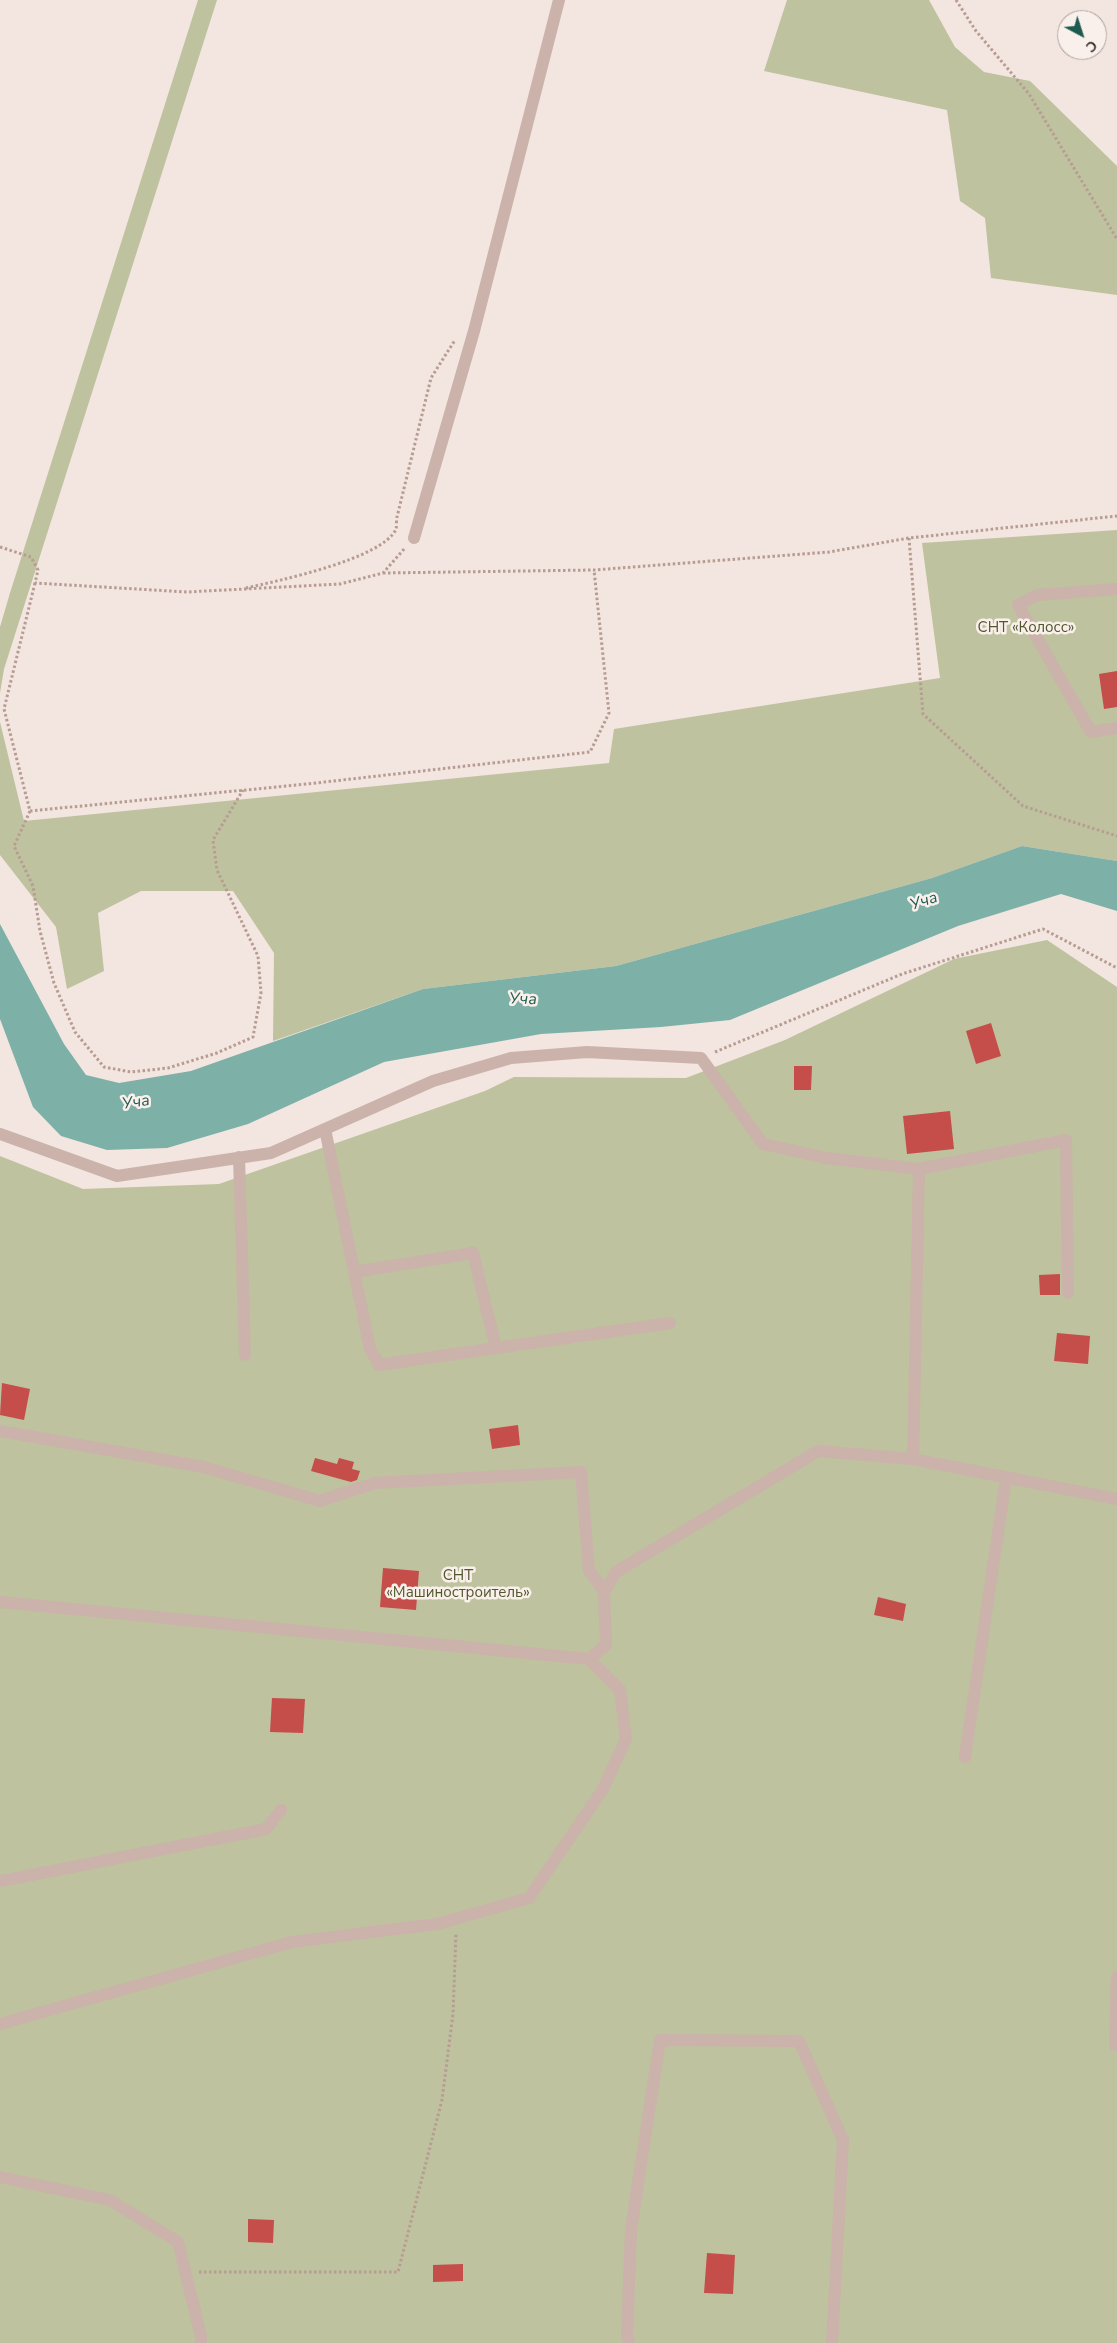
<!DOCTYPE html>
<meta charset="utf-8">
<style>
body{margin:0}
#map{position:relative;width:1117px;height:2343px;overflow:hidden;background:#f3e5df;font-family:"Nunito Sans",sans-serif}
canvas{display:block}
.north{position:absolute;left:1057px;top:10px;width:50px;height:50px;box-sizing:border-box;background:#faf0eb;border:1px solid #ada19e;border-radius:50%;rotate:140deg;font-size:14px;font-weight:700;line-height:20px;text-align:center;color:#392b2a}
.north::after{content:'';display:block;margin:auto;width:18px;height:22px;background:#1f5a51;clip-path:polygon(50% 0,100% 100%,50% 72%,0 100%)}
</style>
<div id="map">
<canvas width="1117" height="2343"></canvas>
<div class="north">С</div>
</div>
<script>
const g = document.querySelector('canvas').getContext('2d');
g.lineJoin = 'round';
function fillPath(path, color) { g.fillStyle = color; g.fill(path, 'evenodd'); }
function trace(path, color, width, dash) { g.strokeStyle = color; g.lineWidth = width; g.lineCap = dash ? 'butt' : 'round'; g.setLineDash(dash || []); g.stroke(path); }
function label(font, color, halo, rows, align = 'center') {
  g.font = font + ' "Nunito Sans",sans-serif'; g.lineWidth = 5; g.setLineDash([]); g.textBaseline = 'middle'; g.strokeStyle = halo; g.fillStyle = color; for (const [text, x, y, turn = 0] of rows) {
    g.save(); g.translate(x, y); g.rotate((+turn || 0) * Math.PI / 180); g.textAlign = isNaN(turn) ? turn : align; if (halo) g.strokeText(text, 0, 0); g.fillText(text, 0, 0); g.restore();
  }
}
fillPath(new Path2D(`
 M198 0H217L4 669 0 693V627L10 593Z
 M787 0H929L955 47 984 72 1030 81 1117 166V295L991 278 985 218 960 201 947 110 764 71Z
 M1117 530V861L1022 846 932 878 616 966 423 989 273 1041 274 953 233 891H141L98 913 104 971 67 989 56 927 0 855V722L24 821 609 763 614 729 940 678 922 543Z
 M1047 940 1117 987V2343H0V1156L83 1189 219 1184 485 1091 514 1077 686 1078 785 1040 954 959Z`), '#bec29e');
fillPath(new Path2D(`
 M1022 846 1117 861V911L1061 894 958 926 730 1020 661 1027 541 1034 384 1062 248 1124 167 1148 107 1150 61 1136 33 1107 0 1019V924L64 1044 86 1075 119 1083 191 1071 423 989 616 966 932 878Z`), '#7db0a7');
fillPath(new Path2D(`
 M1117 671V707L1104 709 1099 674Z
 M991 1023 1001 1056 976 1064 966 1031Z
 M794 1066H812L811 1090H794Z
 M950 1111 954 1149 907 1154 903 1116Z
 M1060 1274V1295H1040L1039 1275Z
 M1057 1333 1090 1336 1088 1364 1054 1361Z
 M2 1383 30 1389 24 1420 0 1415Z
 M518 1425 520 1445 492 1449 489 1429Z
 M315 1458 337 1464 339 1458 354 1462 352 1469 360 1471 357 1480 351 1482 311 1471Z
 M383 1568 419 1571 416 1610 380 1607Z
 M878 1597 906 1604 903 1621 874 1615Z
 M272 1698 305 1699 303 1733 270 1732Z
 M248 2219 274 2220 273 2243 248 2242Z
 M707 2253 735 2255 733 2294 704 2293Z
 M463 2264V2281L433 2282V2265Z`), '#c54d4a');
trace(new Path2D(`
 M956 0 976 31 1029 94 1117 239
 M909 538 923 714 1023 806 1117 836
 M0 547 31 557 38 570 35 583 187 592 340 584 383 573 405 548
 M383 573 594 570 829 552 909 538 1117 516
 M35 583 4 709 30 811 14 846 33 886 40 931 54 983 75 1032 104 1067 131 1072 168 1068 217 1053 253 1037 261 993 258 956 217 870 213 840 243 790
 M246 588C277 581 383 559 396 529 397 526 396 520 397 517L431 378 455 340
 M30 811 307 784 590 752 609 713 594 570
 M715 1052 902 974 1043 929 1117 968
 M199 2272H398L442 2100 453 2014 456 1933`), '#b79c94', 3, [2.5, 2.5]);
trace(new Path2D(`
 M414 538 474 331 559 0
 M1117 589 1037 595 1018 605 1091 732 1117 728
 M325 1129 370 1349 379 1365 670 1323
 M0 1134 117 1176 271 1153 433 1081 511 1058 587 1052 701 1058 763 1144 826 1158 919 1169 1066 1140 1068 1293
 M239 1157 245 1355
 M354 1272 473 1253 496 1348
 M0 1431 204 1467 320 1501 375 1483 581 1472 589 1570 604 1592
 M913 1459 919 1169
 M0 1602 589 1659 620 1690 626 1739 603 1789 529 1898 437 1924 292 1942 0 2024
 M589 1659 606 1645 604 1592 616 1572 818 1451 913 1459 1117 1499
 M965 1757 1006 1478
 M0 1881 266 1829 281 1810
 M1115 2045 1117 1977
 M0 2177 110 2200 178 2242 201 2336V2343
 M629 2343 627 2335 631 2229 660 2040 799 2041 843 2140 832 2343`), '#cbb2aa', 12);
label('15px', '#51572d', '#faf0eb', [
 ["СНТ «Колосс»",1026,628],
 ["СНТ",458,1576],
 ["«Машиностроитель»",458,1593]
]);
label('italic 16px', '#1f5a51', '#faf0eb', [
 ["Уча",924,902,-18],
 ["Уча",523,1000,1],
 ["Уча",136,1103,-8]
]);
</script>
